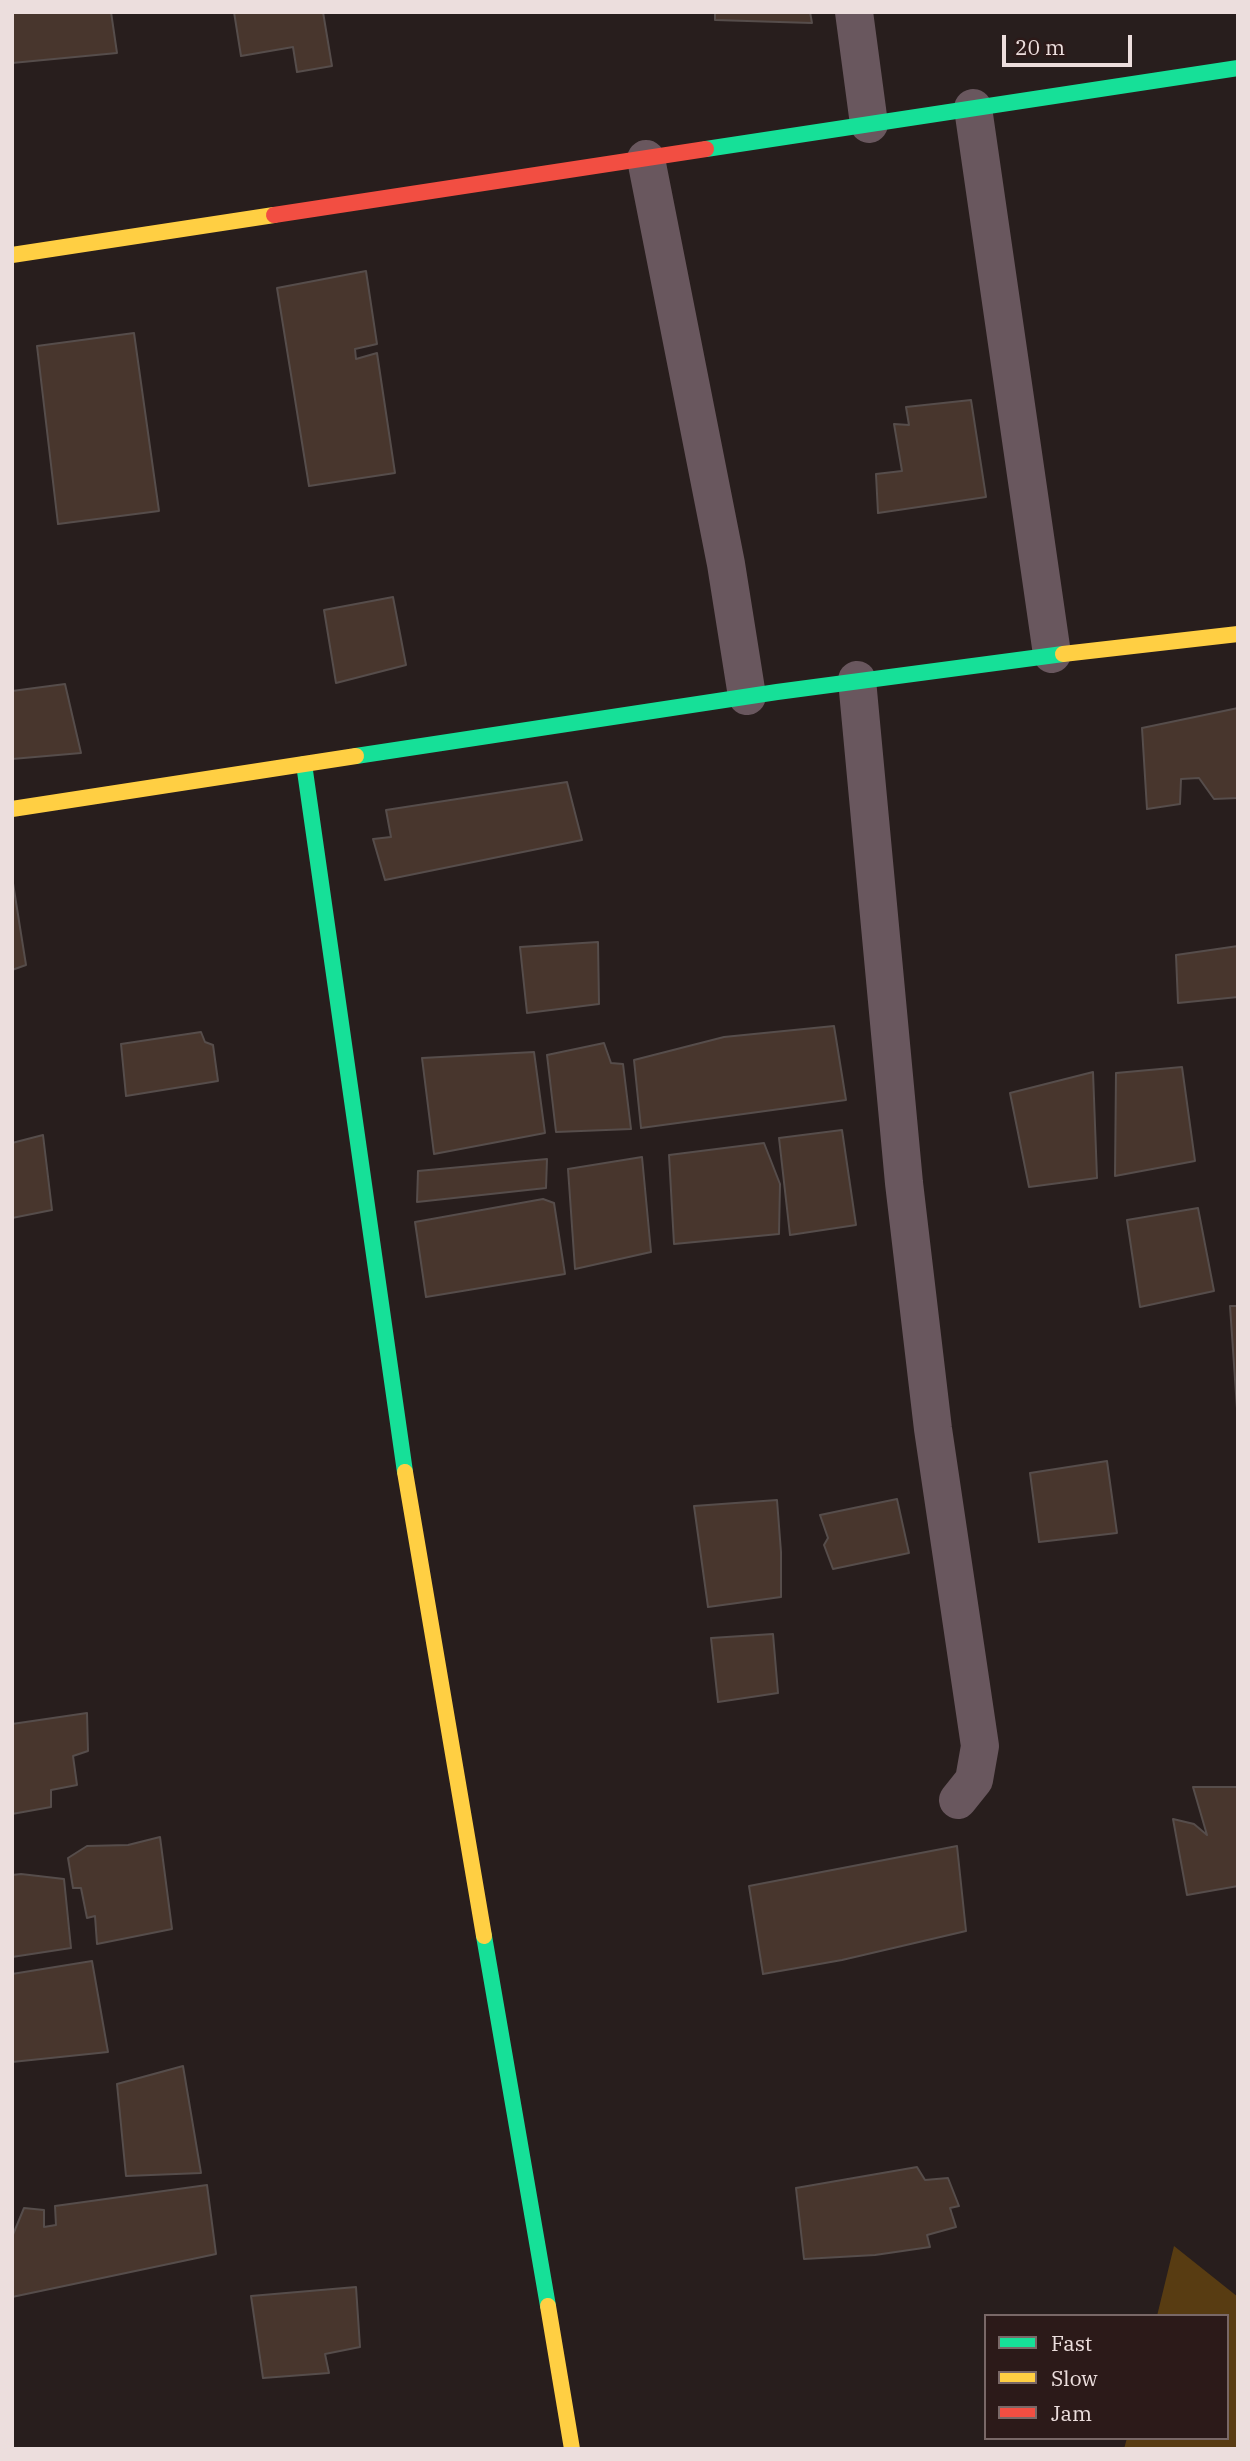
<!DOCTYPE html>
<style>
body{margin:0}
#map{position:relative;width:1250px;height:2461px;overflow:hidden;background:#281e1d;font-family:"IBM Plex Serif",serif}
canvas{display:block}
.frame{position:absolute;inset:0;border:14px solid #ecdedd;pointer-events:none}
.legend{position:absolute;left:984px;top:2314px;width:245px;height:126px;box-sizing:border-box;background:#2c1a19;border:2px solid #796867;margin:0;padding:9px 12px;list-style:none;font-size:21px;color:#ecdedd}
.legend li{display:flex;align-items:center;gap:14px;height:35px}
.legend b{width:35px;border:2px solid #796867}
.scale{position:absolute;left:1002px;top:35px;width:130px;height:32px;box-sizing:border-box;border:4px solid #ecdedd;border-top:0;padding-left:9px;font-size:21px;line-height:24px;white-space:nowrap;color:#ecdedd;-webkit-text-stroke:5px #2c1a19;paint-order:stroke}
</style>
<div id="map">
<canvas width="1250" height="2461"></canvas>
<div class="frame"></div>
<ul class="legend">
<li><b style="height:9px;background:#16e098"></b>Fast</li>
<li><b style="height:9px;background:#ffcf43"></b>Slow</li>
<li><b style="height:9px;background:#f24e42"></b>Jam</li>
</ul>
<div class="scale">20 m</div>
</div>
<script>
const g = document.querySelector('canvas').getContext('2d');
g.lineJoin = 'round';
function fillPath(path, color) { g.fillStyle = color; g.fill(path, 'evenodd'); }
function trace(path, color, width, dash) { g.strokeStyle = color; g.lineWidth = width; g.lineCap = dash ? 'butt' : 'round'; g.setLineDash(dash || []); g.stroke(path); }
fillPath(new Path2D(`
 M1174 2246 1238 2297V2449H1124L1127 2438H1227V2316H1157Z`), '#583c12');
const building = new Path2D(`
 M12 12H111L117 53 12 63Z
 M234 12H323L332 66 297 72 293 47 241 56Z
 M715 12H810L812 23 715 20Z
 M366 271 377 344 355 349 356 359 377 353 395 473 309 486 277 288Z
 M134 333 159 511 58 524 37 346Z
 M971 400 986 497 878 513 876 474 902 471 894 424 909 425 906 407Z
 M393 597 406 665 336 683 324 610Z
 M65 684 81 753 12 759V691Z
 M1238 708V798L1214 799 1199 778 1181 779 1180 804 1147 809 1142 728Z
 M567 782 582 840 385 880 373 839 391 837 386 810Z
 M12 877 26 965 12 970Z
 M598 942 599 1004 527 1013 520 947Z
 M1238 946V997L1178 1003 1176 955Z
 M834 1026 846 1100 641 1128 634 1060 724 1037Z
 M201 1032 205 1042 213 1045 218 1081 126 1096 121 1044Z
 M604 1043 611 1063 623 1064 631 1129 556 1132 547 1055Z
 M534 1052 545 1133 434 1154 422 1058Z
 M1182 1067 1195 1161 1115 1176 1116 1073Z
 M1093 1072 1097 1178 1029 1187 1010 1093Z
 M842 1130 856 1225 790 1235 779 1138Z
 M43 1135 52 1210 12 1218V1143Z
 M764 1143 780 1184 779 1234 674 1244 669 1155Z
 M642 1157 651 1252 575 1269 568 1169Z
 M547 1159 546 1188 417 1202 418 1171Z
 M543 1199 554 1203 565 1274 426 1297 415 1222Z
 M1198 1208 1214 1291 1140 1307 1127 1220Z
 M1230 1306H1238V1423Z
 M1107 1461 1117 1533 1039 1542 1030 1473Z
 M897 1499 909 1553 833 1569 824 1545 828 1538 820 1515Z
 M777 1500 781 1552V1597L708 1607 694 1506Z
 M773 1634 778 1693 718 1702 711 1638Z
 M87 1713 88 1751 73 1756 77 1785 51 1790V1807L12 1814V1724Z
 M1193 1787H1238V1886L1187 1895 1173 1819 1194 1824 1207 1835Z
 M160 1837 172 1929 97 1944 95 1916 87 1918 81 1888H73L68 1858 87 1846 128 1845Z
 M957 1846 966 1931 842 1960 763 1974 749 1886Z
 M21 1874 64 1879 71 1948 12 1957V1875Z
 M92 1961 108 2052 12 2062V1974Z
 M183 2066 201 2173 126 2176 117 2084Z
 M917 2167 925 2180 948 2178 959 2206 950 2208 956 2227 927 2235 930 2247 875 2255 804 2259 796 2188Z
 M207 2185 216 2254 12 2297V2237L24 2208 44 2210V2227L56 2225 55 2206Z
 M356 2287 360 2347 325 2354 329 2373 263 2378 251 2296Z`);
fillPath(building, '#48362d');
trace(building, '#564d4b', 2);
trace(new Path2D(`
 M854 12 869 124
 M973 108 1052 654
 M646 159 726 564 747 696
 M857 680 904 1183 933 1429 980 1746 974 1780 958 1800`), '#69575e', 38);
trace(new Path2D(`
 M706 149 1238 68
 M356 756 777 692 1063 654
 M304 764 405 1472
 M484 1936 548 2306`), '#16e098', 16);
trace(new Path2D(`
 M12 255 274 215
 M1063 654 1238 634
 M12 809 356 756
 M405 1472 484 1936
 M548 2306 572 2449`), '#ffcf43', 16);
trace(new Path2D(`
 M274 215 706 149`), '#f24e42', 16);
</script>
